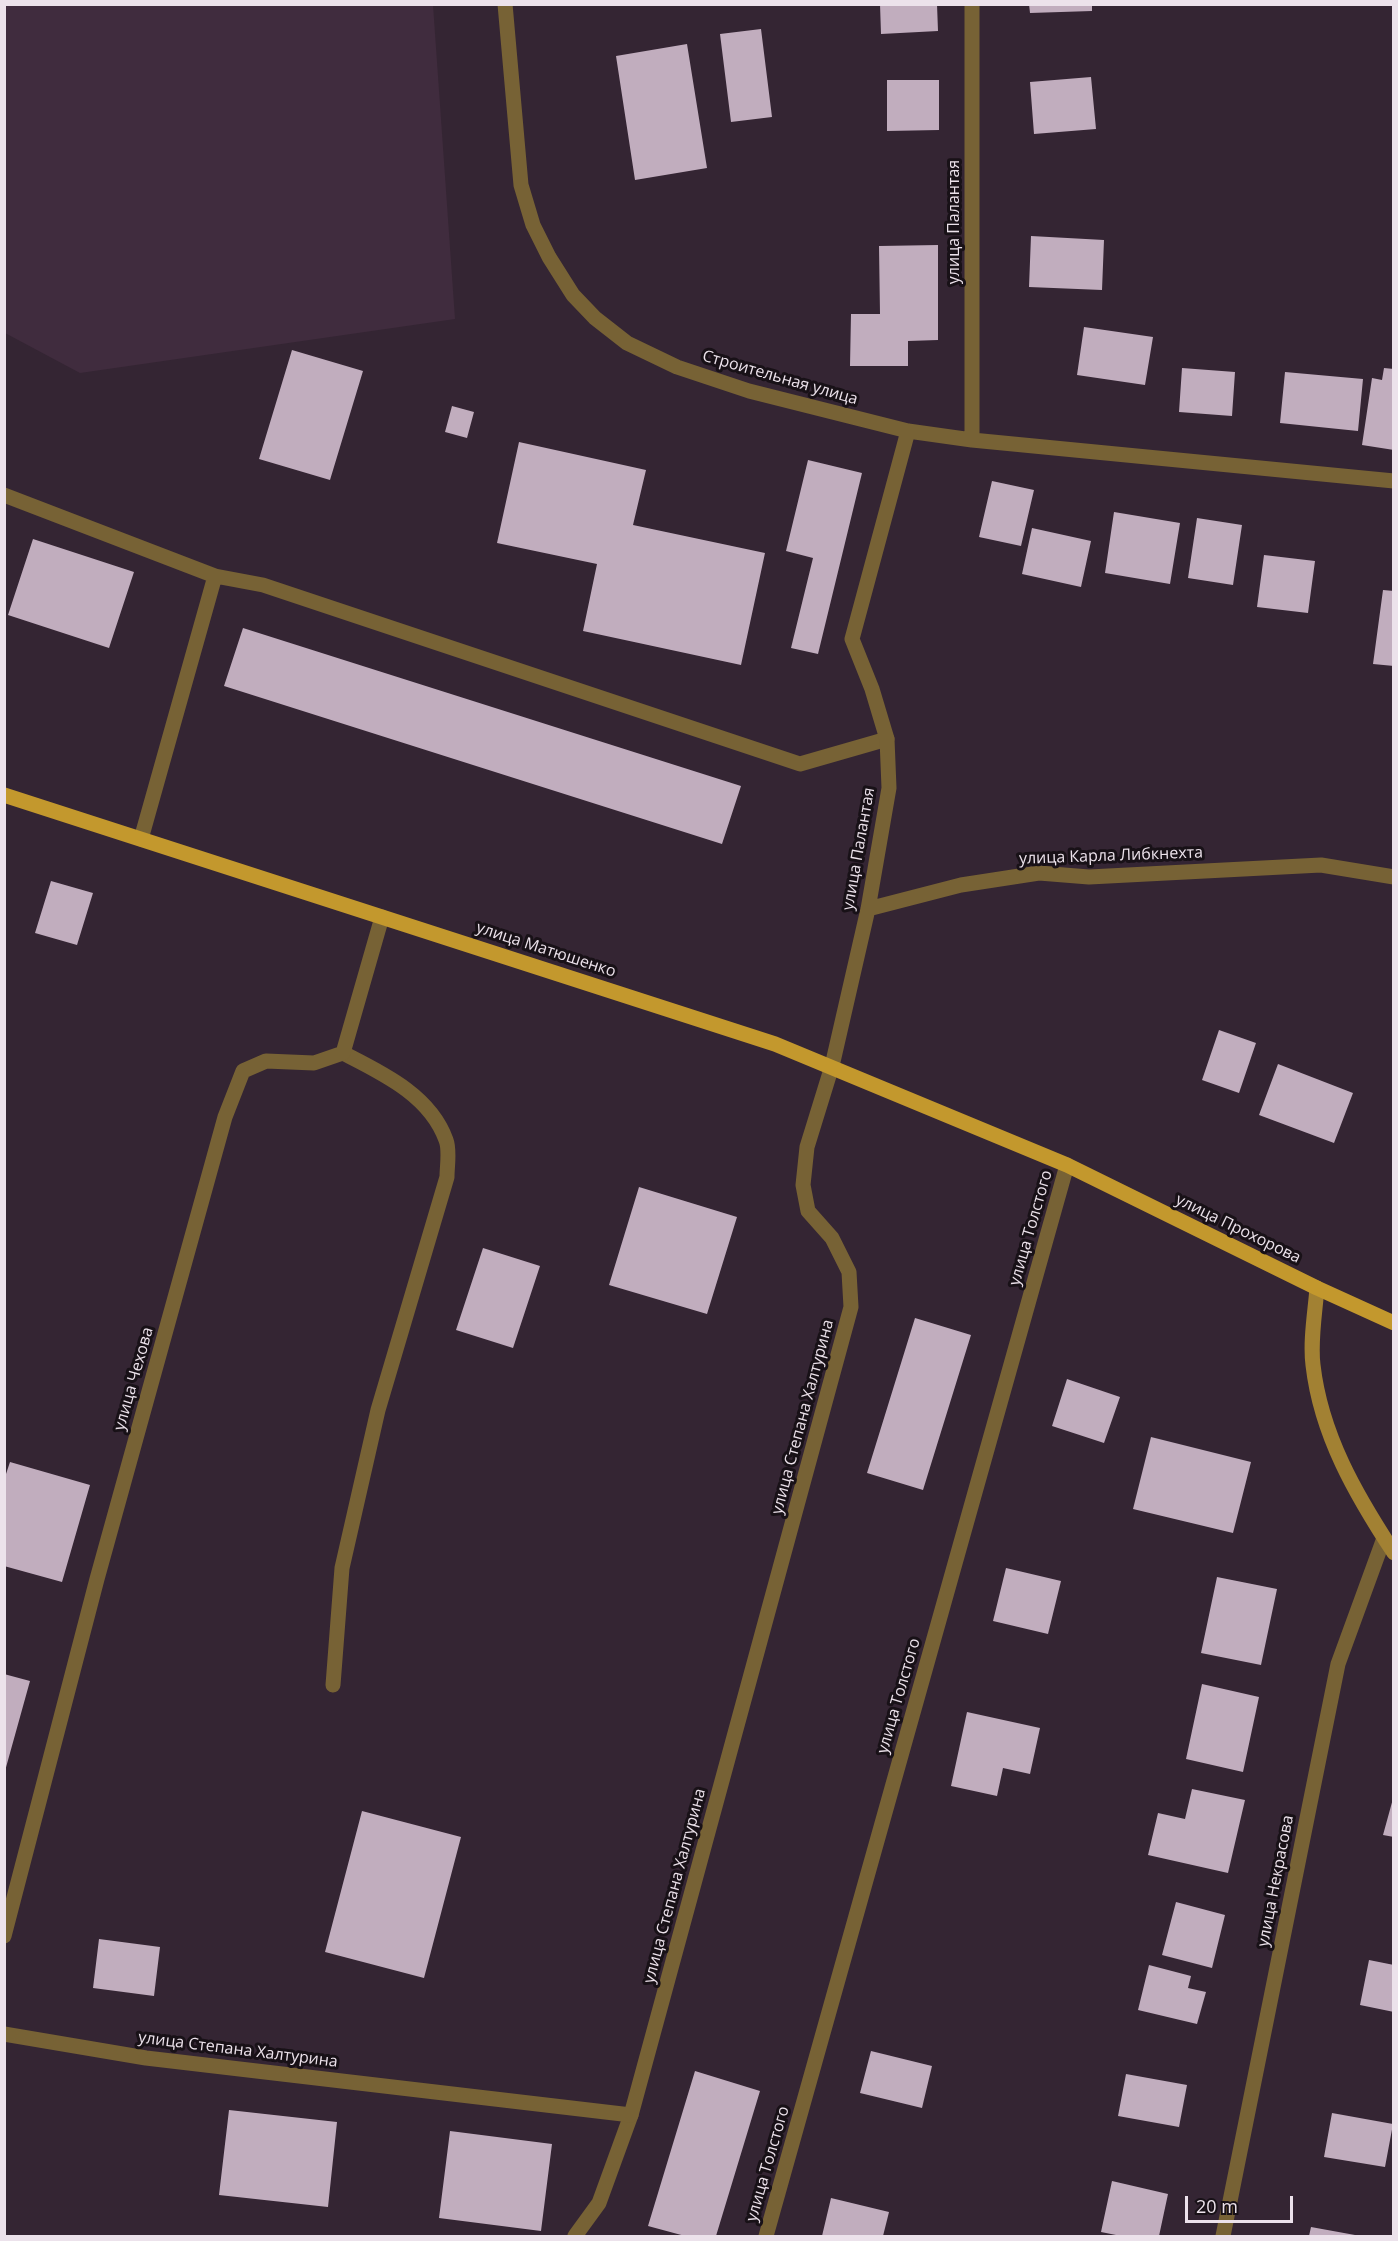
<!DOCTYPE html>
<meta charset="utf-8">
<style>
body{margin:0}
#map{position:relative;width:1398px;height:2241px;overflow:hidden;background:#342533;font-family:"Open Sans",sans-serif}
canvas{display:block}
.frame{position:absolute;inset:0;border:6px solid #ece2eb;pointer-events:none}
.scale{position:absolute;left:1185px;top:2196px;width:108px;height:27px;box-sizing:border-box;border:3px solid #ece2eb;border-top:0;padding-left:8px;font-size:18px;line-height:21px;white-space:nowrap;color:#ece2eb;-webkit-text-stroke:4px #181117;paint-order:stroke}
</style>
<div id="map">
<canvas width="1398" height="2241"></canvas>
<div class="frame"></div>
<div class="scale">20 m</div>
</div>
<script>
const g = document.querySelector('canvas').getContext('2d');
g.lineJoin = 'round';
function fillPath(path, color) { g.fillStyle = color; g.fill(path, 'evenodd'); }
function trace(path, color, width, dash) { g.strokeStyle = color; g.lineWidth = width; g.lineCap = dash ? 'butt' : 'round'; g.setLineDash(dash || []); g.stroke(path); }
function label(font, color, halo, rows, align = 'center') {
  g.font = font + ' "Open Sans",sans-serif'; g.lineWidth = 6; g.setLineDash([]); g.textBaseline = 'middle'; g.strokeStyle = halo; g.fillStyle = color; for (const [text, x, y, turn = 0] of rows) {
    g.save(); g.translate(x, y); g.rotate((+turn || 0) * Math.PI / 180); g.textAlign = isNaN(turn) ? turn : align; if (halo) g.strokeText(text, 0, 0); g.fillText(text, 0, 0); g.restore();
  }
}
fillPath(new Path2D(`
 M4 5H433L455 319 80 373 5 333Z`), '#402c3e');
fillPath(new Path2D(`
 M880 4H937L938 31 881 34Z
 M1029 4H1092V11L1030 13Z
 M761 29 772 117 731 122 720 34Z
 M687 44 707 168 635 180 616 56Z
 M1091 77 1096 129 1034 134 1030 82Z
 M887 80H939V130L887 131Z
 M1031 236 1104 240 1102 290 1029 287Z
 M938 245V340L908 341V366H850L851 314H880L879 246Z
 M1084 327 1153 337 1145 385 1077 375Z
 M292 350 363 371 330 480 259 459Z
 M1182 368 1235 372 1232 416 1179 412Z
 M1384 368 1394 369V450L1362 445 1372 378 1382 380Z
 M1285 372 1363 379 1358 431 1280 423Z
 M452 406 474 412 467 438 445 432Z
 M519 442 646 470 633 525 765 553 741 665 583 631 597 564 497 543Z
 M808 460 862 473 818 654 791 648 813 558 786 551Z
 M992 481 1034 490 1021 546 979 537Z
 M1114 512 1180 523 1170 584 1105 573Z
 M1197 518 1242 525 1233 585 1188 578Z
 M1032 528 1091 541 1081 587 1022 574Z
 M33 539 134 572 109 648 8 615Z
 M1264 555 1315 561 1308 613 1257 607Z
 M1383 590 1394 591V666L1373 664Z
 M243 628 741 786 722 844 224 686Z
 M51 881 93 893 77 945 35 933Z
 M1219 1030 1256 1043 1239 1093 1202 1080Z
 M1278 1064 1353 1093 1334 1143 1259 1115Z
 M639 1187 737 1217 707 1314 609 1285Z
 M483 1248 540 1266 513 1348 456 1330Z
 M915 1318 971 1335 923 1490 867 1473Z
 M1067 1379 1120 1397 1104 1443 1052 1426Z
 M1151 1437 1251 1462 1233 1533 1133 1509Z
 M10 1462 90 1485 62 1582 4 1566V1480Z
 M1006 1568 1061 1581 1048 1634 993 1621Z
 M1217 1577 1277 1589 1261 1665 1201 1653Z
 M4 1674 30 1681 5 1771 4 1770Z
 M1202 1684 1259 1697 1243 1772 1186 1759Z
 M967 1712 1040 1728 1030 1774 1003 1768 997 1796 951 1786Z
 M1192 1789 1245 1800 1228 1873 1148 1855 1158 1813 1185 1819Z
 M1394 1795V1837L1383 1835Z
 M362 1811 461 1837 424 1978 325 1952Z
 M1176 1902 1225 1915 1212 1968 1162 1955Z
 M99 1939 160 1947 154 1996 93 1988Z
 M1369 1960 1394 1965V2012L1360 2005Z
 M1149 1965 1191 1976 1188 1988 1206 1992 1197 2024 1138 2010Z
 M871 2051 932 2066 922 2108 860 2093Z
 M695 2071 760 2091 716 2236H685L648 2226Z
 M1126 2074 1187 2085 1179 2127 1118 2116Z
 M229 2110 337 2122 328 2207 219 2195Z
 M1332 2113 1393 2124 1385 2167 1324 2157Z
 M450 2131 552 2144 541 2231 439 2218Z
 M1112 2181 1168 2194 1159 2236H1121L1101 2232Z
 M831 2198 889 2212 883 2236H822Z
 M1311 2227 1355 2235V2236H1309Z`), '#c1adbe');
trace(new Path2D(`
 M4 495 215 576
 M141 839 215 576 263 585 800 764 887 739
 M333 1685 342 1568 378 1410 447 1177C447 1166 450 1150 446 1140 430 1095 382 1073 343 1053
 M575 2236 599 2203 631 2115`), '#776235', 15);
trace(new Path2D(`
 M505 4 521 185 533 225 549 257 573 295 595 318 627 343 677 367 749 391 908 431 972 440 1394 481
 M972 440V4
 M868 909 961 885 1039 873 1089 877 1321 865 1394 877
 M4 1936 97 1579 225 1117 243 1071 266 1061 314 1063 343 1053 382 917
 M4 2034 146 2058 631 2115 851 1307 849 1272 832 1238 808 1211 803 1185 807 1147 832 1066 868 909 889 788 887 739 872 689 852 639 908 431
 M766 2236 1067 1165
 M1223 2236 1338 1664 1384 1538`), '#776235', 15);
trace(new Path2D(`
 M1317 1288C1315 1313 1310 1341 1313 1365 1321 1435 1356 1495 1394 1553`), '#a28133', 15);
trace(new Path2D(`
 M4 795 775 1044 1067 1165 1317 1288 1394 1323`), '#c3982d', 15);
label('16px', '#ece2eb', '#181117', [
 ["улица Палантая",954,222,-90],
 ["Строительная улица",780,378,16],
 ["улица Палантая",859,849,-80],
 ["улица Карла Либкнехта",1111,856,-2],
 ["улица Матюшенко",546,950,18],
 ["улица Толстого",1031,1228,-74],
 ["улица Прохорова",1238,1229,26],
 ["улица Чехова",134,1379,-74],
 ["улица Степана Халтурина",803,1417,-75],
 ["улица Толстого",899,1696,-74],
 ["улица Некрасова",1276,1881,-79],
 ["улица Степана Халтурина",675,1886,-75],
 ["улица Степана Халтурина",238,2050,7],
 ["улица Толстого",768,2164,-74]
]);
</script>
